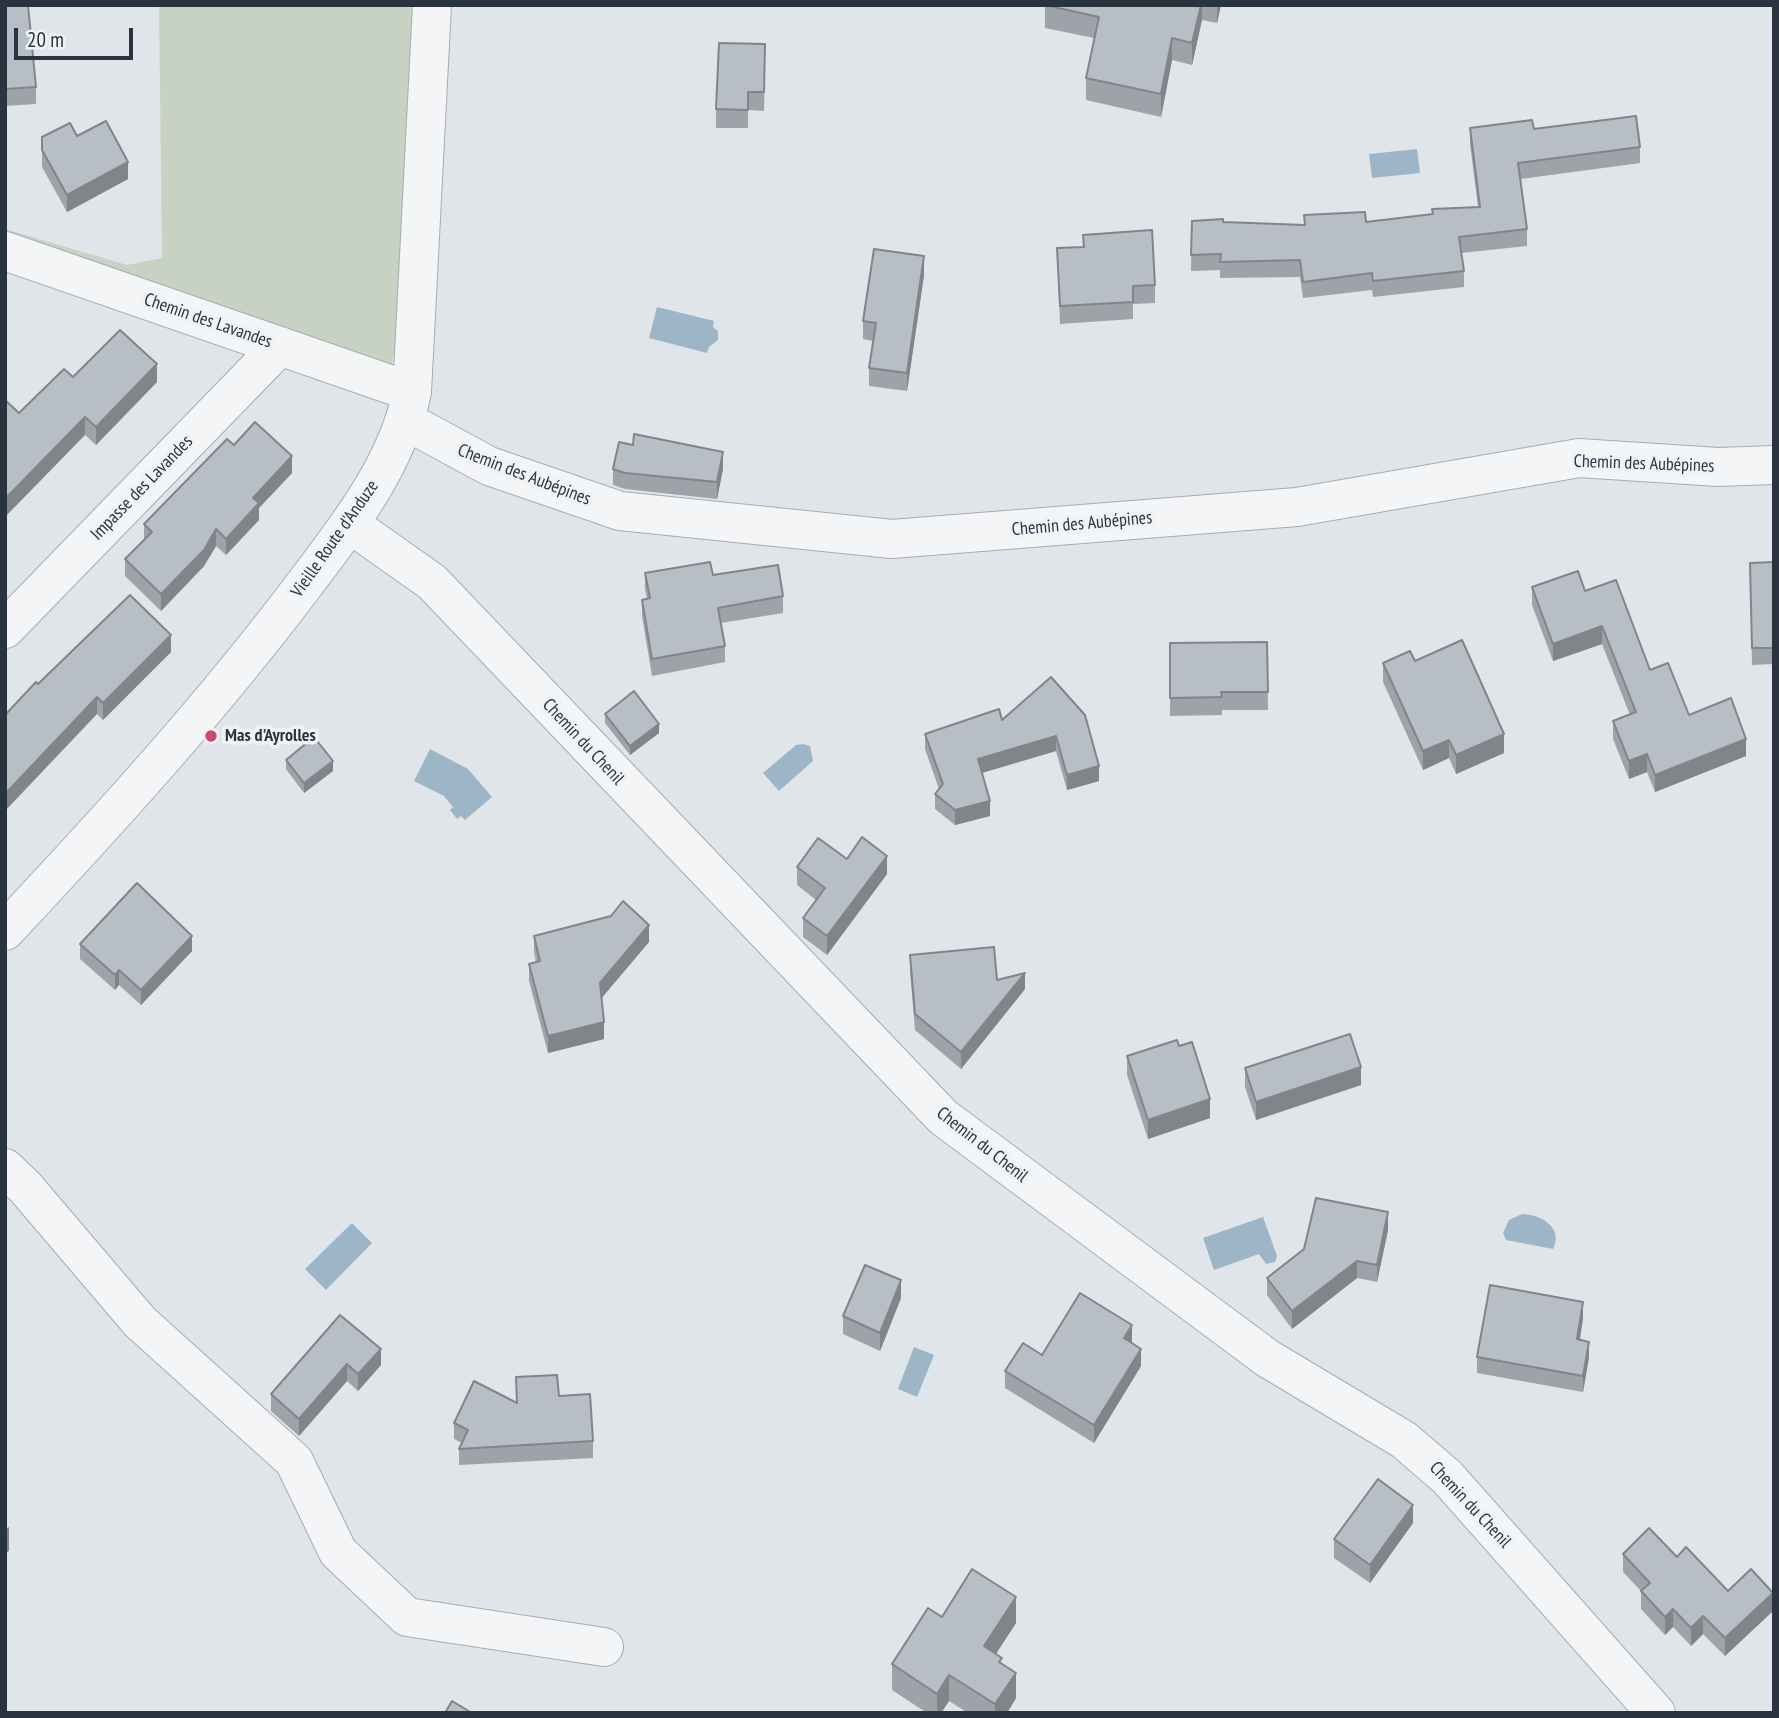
<!DOCTYPE html>
<meta charset="utf-8">
<style>
body{margin:0}
#map{position:relative;width:1779px;height:1718px;overflow:hidden;background:#e0e5e9;font-family:"PT Sans Narrow",sans-serif}
canvas{display:block}
.frame{position:absolute;inset:0;border:7px solid #2a3440;pointer-events:none}
.scale{position:absolute;left:14px;top:28px;width:119px;height:32px;box-sizing:border-box;border:4px solid #2a3440;border-top:0;padding-left:9px;font-size:21px;line-height:24px;white-space:nowrap;color:#2a3440;-webkit-text-stroke:5px #f0f3f6;paint-order:stroke}
</style>
<div id="map">
<canvas width="1779" height="1718"></canvas>
<div class="frame"></div>
<div class="scale">20 m</div>
</div>
<script>
const g = document.querySelector('canvas').getContext('2d');
g.lineJoin = 'round';
function fillPath(path, color) { g.fillStyle = color; g.fill(path, 'evenodd'); }
function trace(path, color, width, dash) { g.strokeStyle = color; g.lineWidth = width; g.lineCap = dash ? 'butt' : 'round'; g.setLineDash(dash || []); g.stroke(path); }
function label(font, color, halo, rows, align = 'center') {
  g.font = font + ' "PT Sans Narrow",sans-serif'; g.lineWidth = 7; g.setLineDash([]); g.textBaseline = 'middle'; g.strokeStyle = halo; g.fillStyle = color; for (const [text, x, y, turn = 0] of rows) {
    g.save(); g.translate(x, y); g.rotate((+turn || 0) * Math.PI / 180); g.textAlign = isNaN(turn) ? turn : align; if (halo) g.strokeText(text, 0, 0); g.fillText(text, 0, 0); g.restore();
  }
}
fillPath(new Path2D(`
 M159 5H417L402 301 392 364 385 370 5 241V229L127 265 162 258Z`), '#c8d2c2');
fillPath(new Path2D(`
 M1417 149 1420 173 1372 178 1369 154Z
 M657 307 714 321 713 327 718 331V340L709 347 707 353 649 338Z
 M803 744 810 746 813 761 779 791 763 773 796 745Z
 M430 749 468 769 492 797 465 820 461 816 457 819 450 810 453 807 444 796 414 781Z
 M1522 1214C1541 1214 1564 1228 1553 1249L1506 1240 1503 1233 1509 1220Z
 M1263 1217 1277 1256 1275 1262 1266 1264 1259 1254 1214 1270 1203 1238Z
 M352 1223 372 1243 326 1290 305 1269Z
 M914 1347 934 1355 917 1397 898 1389Z`), '#9db6c7');
const minor = new Path2D(`
 M5 251 412 392
 M406 421 489 466 620 511 892 539 1297 507 1579 458 1718 467 1774 465
 M350 524 432 582 943 1117 1267 1358 1404 1440 1447 1477 1656 1713
 M5 629 280 346
 M5 931C109 820 212 707 304 585 348 527 397 465 412 392L432 5
 M5 1168 25 1187 140 1322 294 1461 338 1552 407 1617 604 1647`);
trace(minor, '#a6acb3', 40);
trace(minor, '#f3f5f7', 38);
fillPath(new Path2D(`
 M5 5 36 87V104L5 106Z
 M1045 5H1221L1217 23 1202 20 1192 65 1172 60 1161 117 1086 100V78L1094 38 1045 28Z
 M765 62 764 111 748 110V128H716V109Z
 M1470 128 1534 129 1640 147V163L1521 179 1527 229V246L1461 253 1464 271V287L1373 297 1372 290 1303 298 1300 277 1220 278V270L1191 271 1192 221 1304 225V215L1366 222 1432 214V209L1478 207 1470 144Z
 M77 136 128 179 67 212 42 167V137Z
 M1083 235 1155 285V303L1133 304V319L1060 324 1057 248 1083 247Z
 M924 275 907 391 869 386V368L873 341 863 339V321Z
 M73 377 157 382 96 445 85 435 19 413Z
 M234 445 292 473 259 508V520L226 555 216 546 204 566 161 611 125 576V559L144 540V524Z
 M613 469H723L717 499 625 489 613 485Z
 M1774 562V664L1752 665 1750 579Z
 M645 573 713 575 783 596V613L721 623 725 646V662L652 676 642 616V600L647 599 645 589Z
 M1532 587 1585 591 1650 670 1689 715 1746 756 1655 792 1647 772 1629 779 1613 739V721L1630 715 1602 644 1553 661 1532 605Z
 M1267 642 1268 710H1222V715L1170 716V643Z
 M171 652 103 720 97 714 38 684Z
 M1415 661 1504 753 1456 774 1449 758 1423 770 1383 682V663Z
 M1051 677 1099 781 1067 790 1056 751 982 773 990 816 955 825 935 809V794L939 789 925 749V734L1002 720Z
 M605 714 659 733 630 755 605 723Z
 M286 760 333 771 304 793 286 769Z
 M847 859 887 874 827 955 803 937V918L816 900 797 885V867Z
 M534 936 649 942 601 998 604 1039 548 1053 529 981V964L536 962 534 952Z
 M80 944 192 951 141 1005 119 985 115 990 80 959Z
 M910 955 1025 989 961 1069 915 1030 910 971Z
 M1179 1046 1210 1118 1148 1139 1127 1075V1056Z
 M1245 1068 1361 1085 1256 1120 1245 1087Z
 M1388 1230 1377 1282 1357 1278 1292 1329 1267 1295V1278Z
 M901 1298 880 1351 843 1334V1316Z
 M340 1315 381 1365 358 1391 347 1381 299 1436 271 1411V1394Z
 M1583 1318 1580 1340 1589 1357 1583 1392 1477 1373V1357Z
 M1132 1343 1141 1366 1094 1443 1005 1388V1371L1042 1355Z
 M516 1377 559 1396 593 1441V1458L459 1465V1449L462 1443 454 1439V1423L516 1402Z
 M1413 1523 1370 1583 1334 1558V1539Z
 M1623 1554 1677 1557 1728 1591 1773 1611 1725 1656 1703 1634 1691 1646 1673 1627 1665 1635 1641 1609V1591L1623 1572Z
 M942 1617 1016 1623 996 1654 1002 1663 1016 1698 1007 1713H968L949 1701 941 1713H927L892 1690V1664Z`), '#9ea3a9');
fillPath(new Path2D(`
 M1201 5H1202V20L1192 65V43Z
 M1217 5H1221L1217 23Z
 M1172 38V60L1161 117V94Z
 M128 162V179L67 212V195Z
 M924 256V275L907 391V373Z
 M157 364V382L96 445V427Z
 M85 417V435L5 517V499Z
 M723 452V469L717 499V482Z
 M292 456V473L259 508V520L226 555V539L253 498Z
 M216 529V546L204 566 161 611V594Z
 M1602 626V644L1553 661V644Z
 M171 635V652L103 720V703Z
 M97 697V714L5 811V794Z
 M659 724V733L630 755V746Z
 M1504 734V753L1456 774V755Z
 M1056 736V751L978 774V759Z
 M1746 739V756L1655 792V775Z
 M1449 740V758L1423 770V751Z
 M1647 754V772L1629 779V761Z
 M333 761V771L304 793V783Z
 M1099 766V781L1067 790V775Z
 M990 801V816L955 825V810Z
 M887 856V874L827 955V936Z
 M649 925V942L600 1000V983Z
 M192 936V951L141 1005V990Z
 M119 970V985L115 990V975Z
 M1025 973V989L961 1069V1052Z
 M604 1022V1039L548 1053V1036Z
 M1361 1067V1085L1256 1120V1102Z
 M1210 1099V1118L1148 1139V1120Z
 M1388 1212V1230L1377 1282V1265Z
 M1357 1261V1278L1292 1329V1311Z
 M901 1280V1298L880 1351V1333Z
 M1583 1302V1318L1577 1355V1339Z
 M1132 1325V1343L1124 1338Z
 M1589 1342V1357L1583 1392V1376Z
 M381 1349V1365L358 1391V1374Z
 M1141 1349V1366L1094 1443V1425Z
 M347 1364V1381L299 1436V1419Z
 M1413 1505V1523L1370 1583V1565Z
 M9 1527V1551L5 1554V1530Z
 M1773 1593V1611L1725 1656V1638Z
 M1016 1597V1623L984 1672V1646Z
 M1673 1609V1627L1665 1635V1617Z
 M1703 1616V1634L1691 1646V1628Z
 M1016 1673V1698L1007 1713H995V1704Z
 M949 1675V1701L941 1713H937V1694Z`), '#81858a');
const building = new Path2D(`
 M5 5H28L36 87 5 89Z
 M1045 5H1201L1192 43 1172 38 1161 94 1086 78 1099 17Z
 M719 43 765 44 764 92H748V110L716 109Z
 M1636 116 1640 147 1518 163 1527 229 1459 237 1464 271 1373 281 1372 273 1303 282 1300 260 1220 262 1221 254 1191 255 1192 221 1223 219V222L1305 225 1304 215 1365 212 1366 222 1433 214 1432 209 1480 207 1470 128 1532 120 1534 129Z
 M106 121 128 162 67 195 42 150V137L70 123 77 136Z
 M1152 230 1155 285 1133 286V302L1060 306 1057 248 1084 247 1083 235Z
 M874 249 924 256 907 373 869 368 876 323 863 321Z
 M120 330 157 364 96 427 85 417 5 499V400L19 413 64 369 73 377Z
 M255 422 292 456 253 498 259 503 226 539 216 529 204 550 161 594 125 559 152 532 144 524 227 439 234 445Z
 M634 434 723 452 717 482 625 473 613 469 619 442 633 445Z
 M710 562 713 575 778 565 783 596 718 608 725 646 652 659 642 600 650 598 645 573Z
 M1774 562V648H1752L1750 563Z
 M1578 571 1585 591 1616 580 1650 670 1668 663 1689 715 1731 698 1746 739 1655 775 1647 754 1629 761 1613 721 1636 712 1602 626 1553 644 1532 587Z
 M130 595 171 635 103 703 97 697 5 794V715L36 682 38 684Z
 M1462 640 1504 734 1456 755 1449 740 1423 751 1383 663 1410 651 1415 661Z
 M1267 642 1268 692H1221L1222 697 1170 698V643Z
 M1051 677 1085 715 1099 766 1067 775 1056 736 978 759 990 801 955 810 935 794 943 784 925 734 999 709 1002 720Z
 M634 691 659 724 630 746 605 714Z
 M314 737 333 761 304 783 286 760Z
 M862 837 887 856 827 936 803 918 825 888 797 867 818 838 847 859Z
 M137 883 192 936 141 990 119 970 115 975 80 944Z
 M623 901 649 925 600 983 604 1022 548 1036 529 964 540 961 534 936 611 916Z
 M994 947 997 980 1025 973 961 1052 915 1014 910 955Z
 M1350 1034 1361 1067 1256 1102 1245 1068Z
 M1177 1040 1179 1046 1192 1042 1210 1099 1148 1120 1127 1056Z
 M1316 1198 1388 1212 1377 1265 1357 1261 1292 1311 1267 1278 1304 1249Z
 M865 1265 901 1280 880 1333 843 1316Z
 M1490 1285 1583 1302 1577 1339 1589 1342 1583 1376 1477 1357Z
 M1080 1293 1132 1325 1124 1338 1141 1349 1094 1425 1005 1371 1023 1343 1042 1355Z
 M340 1315 381 1349 358 1374 347 1364 299 1419 271 1394Z
 M557 1375 559 1396 590 1394 593 1441 459 1449 468 1430 454 1423 474 1381 517 1403 516 1377Z
 M1378 1479 1413 1505 1370 1565 1334 1539Z
 M1649 1528 1677 1557 1686 1547 1728 1591 1751 1569 1773 1593 1725 1638 1703 1616 1691 1628 1673 1609 1665 1617 1641 1591 1650 1583 1623 1554Z
 M972 1569 1016 1597 984 1646 1002 1658 999 1662 1016 1673 995 1704 949 1675 937 1694 892 1664 928 1608 942 1617Z
 M452 1701 472 1713H445Z`);
fillPath(building, '#b8bec5');
trace(building, '#81858a', 2);
for (const [x, y, r, color] of [
 [211,736,7,"#c94a6b"]
]) { const dot = new Path2D(); dot.arc(x, y, r, 0, 2 * Math.PI); g.fillStyle = color; g.fill(dot); trace(dot, '#f0f3f6', 2.5); }
label('18px', '#2a3440', '#f0f3f6', [
 ["Chemin des Lavandes",208,321,19],
 ["Chemin des Aubépines",1644,464,2],
 ["Chemin des Aubépines",524,475,21],
 ["Impasse des Lavandes",142,488,-46],
 ["Chemin des Aubépines",1082,524,-5],
 ["Vieille Route d'Anduze",335,539,-55],
 ["Chemin du Chenil",583,742,47],
 ["Chemin du Chenil",982,1145,38],
 ["Chemin du Chenil",1470,1505,47]
]);
label('bold 18px', '#2a3440', '#f0f3f6', [
 ["Mas d'Ayrolles",225,736]
], 'left');
</script>
